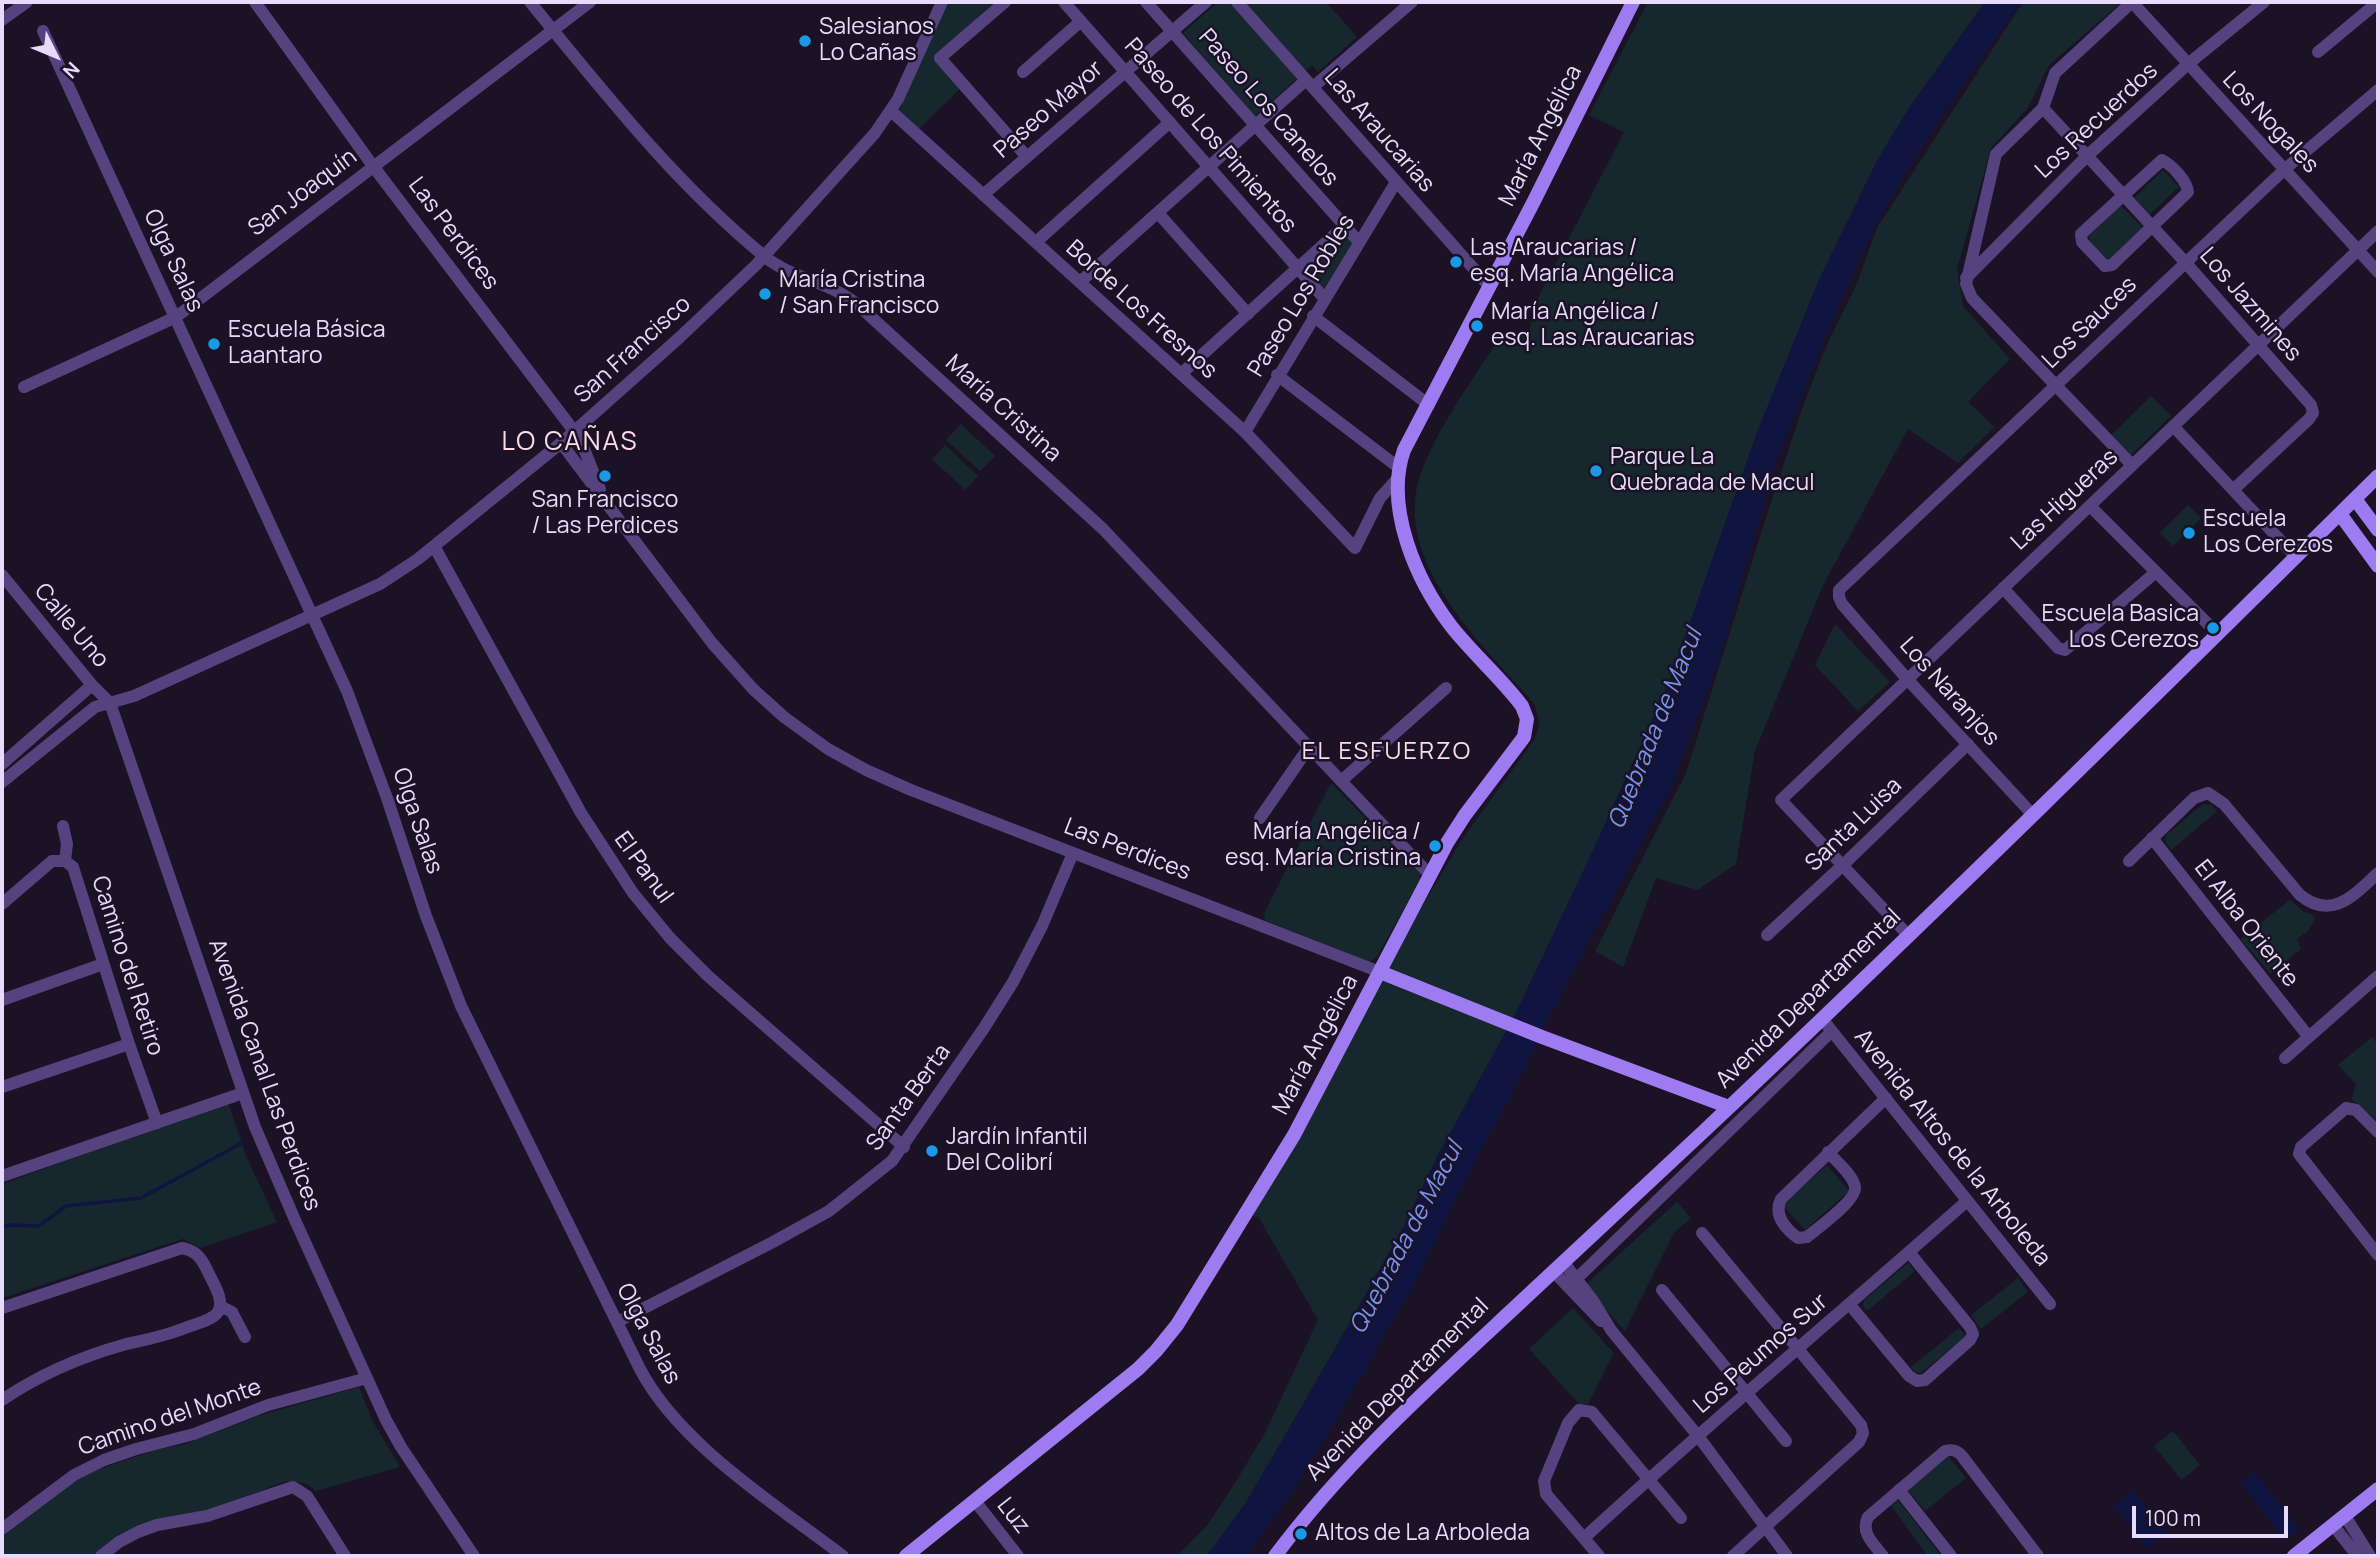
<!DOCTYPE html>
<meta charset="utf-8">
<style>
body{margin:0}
#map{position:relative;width:2380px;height:1558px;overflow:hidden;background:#1b1225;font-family:Manrope,sans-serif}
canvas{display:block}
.frame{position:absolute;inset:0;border:4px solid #e7dafb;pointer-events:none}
.north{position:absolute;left:21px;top:21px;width:70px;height:70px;-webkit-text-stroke:5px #1b1225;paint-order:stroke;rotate:133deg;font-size:19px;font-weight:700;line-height:28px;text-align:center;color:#e7dafb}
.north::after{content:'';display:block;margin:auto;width:24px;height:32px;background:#e7dafb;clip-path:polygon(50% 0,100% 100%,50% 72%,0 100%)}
.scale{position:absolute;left:2132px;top:1506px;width:156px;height:32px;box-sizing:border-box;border:4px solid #e7dafb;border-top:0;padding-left:9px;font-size:21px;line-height:24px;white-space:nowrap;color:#e7dafb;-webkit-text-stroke:5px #1b1225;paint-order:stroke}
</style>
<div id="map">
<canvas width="2380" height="1558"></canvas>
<div class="frame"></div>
<div class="north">N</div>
<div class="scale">100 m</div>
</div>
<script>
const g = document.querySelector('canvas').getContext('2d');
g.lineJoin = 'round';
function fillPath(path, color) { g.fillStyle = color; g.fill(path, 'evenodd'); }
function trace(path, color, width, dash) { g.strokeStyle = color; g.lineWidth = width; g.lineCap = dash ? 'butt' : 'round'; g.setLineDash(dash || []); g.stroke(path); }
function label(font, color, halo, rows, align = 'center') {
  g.font = font + ' Manrope,sans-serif'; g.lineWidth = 5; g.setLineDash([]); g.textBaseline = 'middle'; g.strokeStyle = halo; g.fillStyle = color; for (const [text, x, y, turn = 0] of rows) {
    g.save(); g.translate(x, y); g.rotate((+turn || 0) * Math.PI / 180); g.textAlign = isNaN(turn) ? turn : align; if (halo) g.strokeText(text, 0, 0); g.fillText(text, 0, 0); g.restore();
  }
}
fillPath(new Path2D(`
 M949 2H995L935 58 961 88 919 129 899 110Z
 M1218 2H1326L1357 37 1318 72 1312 65 1255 116 1183 33Z
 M1648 2H1985L1911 105 1878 159 1819 280 1758 430 1668 685 1586 866 1516 1013 1437 1157 1404 1226 1328 1361 1247 1501 1207 1556H1177L1208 1524 1235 1483 1265 1433 1318 1320 1259 1218 1252 1215 1388 964 1461 841 1534 740C1541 725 1540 717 1533 702 1481 643 1390 560 1421 473 1438 426 1473 380 1499 338L1528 336 1537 300 1624 132 1589 115Z
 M2023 2H2122L2049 65 2027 109 1991 148 1957 269 1963 306 2010 359 1968 402 1995 427 1958 463 1908 429 1823 585 1755 751 1736 864 1698 890 1656 878 1623 967 1595 951 1686 773 1761 533 1803 406 1825 349 1857 283 1877 228Z
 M2163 170 2179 187 2150 214 2134 198Z
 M2119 204 2145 230 2111 262 2090 242 2088 234Z
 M1343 230 1353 241 1325 290 1302 268Z
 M2151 396 2171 416 2129 457 2109 437Z
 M961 424 995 456 980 471 946 440Z
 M945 445 978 476 965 490 932 459Z
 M2188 505 2201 518 2173 546 2160 533Z
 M1835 624 1890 682 1858 711 1815 665Z
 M1331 783 1420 873V880L1378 955 1370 962 1264 920 1265 911Z
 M2203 804 2212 805 2217 811 2171 850 2165 842 2166 835Z
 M2290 900 2304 912 2312 914 2315 919 2308 931 2297 939 2301 949 2271 974 2240 939Z
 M2372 1037 2378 1045V1121L2352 1100 2356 1084 2338 1065Z
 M228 1102 246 1156 277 1222 200 1248 183 1239 2 1298V1184Z
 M1827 1165 1849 1191 1805 1230 1782 1205Z
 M1677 1202 1691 1218 1674 1233 1625 1331 1584 1286Z
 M1908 1263 1915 1271 1867 1311 1863 1306 1864 1300Z
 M2018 1278 2028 1292 1981 1329 1971 1315Z
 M1573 1308 1614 1353 1588 1404H1579L1529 1349Z
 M1959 1328 1966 1336 1921 1373 1915 1372 1911 1367Z
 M359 1387 372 1420 400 1467 316 1491C305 1481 296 1480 282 1482 257 1493 232 1503 206 1511 164 1523 126 1527 92 1556H2V1537L66 1487 94 1471 155 1450 185 1444 261 1415Z
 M2173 1431 2200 1465 2181 1480 2154 1446Z
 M1948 1456 1966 1478 1925 1511 1907 1489Z
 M1898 1500 1941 1556H1928L1891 1506Z`), '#16282e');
fillPath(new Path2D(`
 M1985 2H2021L1944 112 1898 185 1872 232 1823 342 1775 465 1720 656 1671 788 1549 1016 1518 1081 1451 1207 1423 1268 1322 1444 1288 1498 1246 1556H1207L1247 1501 1328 1361 1404 1226 1437 1157 1516 1013 1612 810 1668 685 1758 430 1819 280 1878 159 1911 105Z
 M2255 1472 2299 1530 2285 1540 2241 1483Z
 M2133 1490 2168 1533 2148 1549 2113 1506Z`), '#101440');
trace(new Path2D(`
 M2 1227 11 1225 39 1226 66 1206 141 1198 242 1143`), '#101440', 3.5);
trace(new Path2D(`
 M255 2 373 166 580 439 600 489
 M530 2C604 92 673 181 764 256 791 279 830 281 858 305L1103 529 1430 875
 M1005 2 940 58 1027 157
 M1064 2 1324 298
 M1146 2 1359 242
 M1237 2 1490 287
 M2132 2 2055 73 2043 108 1996 154 1966 284 1972 298 2132 465
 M2132 2 2378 272
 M2 20 27 2
 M43 31 347 691 387 798 426 916 461 1006 640 1369C679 1444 775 1504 843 1556
 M2318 52 2378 2
 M1023 72 1081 21
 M1313 87 1412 2
 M2043 108 2185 262 2311 405 2313 413 2309 419 2233 490
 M891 111 1245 432 1355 548 1380 498 1397 479
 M2162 160C2172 165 2187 181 2188 192L2112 265 2105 266 2082 242 2081 234Z
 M983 195 1206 2
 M1158 213 1248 314
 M1036 242 1170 122
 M1966 278 2087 156 2188 64 2264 2
 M1080 282 1306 80
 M1313 316 1429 405
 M1181 374 1344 226
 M1277 375 1398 467
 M24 387 176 317 590 2
 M2173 426 2296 557
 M1245 432 1396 182
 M561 443 712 643 753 689 784 717 828 749 866 770 911 790 1380 972
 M2090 506 2218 634
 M434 546 581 813 633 893 670 938 708 976 904 1147
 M2 575 92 685 110 703 255 1127 295 1220 386 1420 401 1447 474 1556
 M2003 588 2058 648 2065 650 2156 572
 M2 764 92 685
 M1341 781 1446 688
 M2 782 95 707 134 696 380 584 418 559 561 443 679 338 756 265 875 133 898 99 942 2
 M2033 815 1908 680 1842 604 1839 597V590L2285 169 2378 90
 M1260 818 1309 747
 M63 826 67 844 65 861
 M2152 838 2308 1036
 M2129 861 2194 798 2208 793 2224 804 2300 895C2332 921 2354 895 2378 873
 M2 904 52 861H65L73 867 129 1044 157 1123
 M1767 935 1843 865 1968 744
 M1908 935 1781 800 2378 231
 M2 1000 103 964
 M1827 1025 2050 1304
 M2285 1058 2378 976
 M2 1087 129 1044
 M2378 1132 2356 1110 2346 1108 2301 1147 2299 1154 2378 1255
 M1828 1152C1836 1161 1853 1175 1855 1187 1857 1200 1818 1228 1807 1237L1798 1238C1786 1229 1773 1215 1781 1199L1886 1098
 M2 1176 243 1093
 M1702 1233 1861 1425 1863 1433 1859 1442 1733 1556
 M1564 1263 1594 1302 1611 1330 1698 1436 1787 1556
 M1554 1272 1601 1321
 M1568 1287 1832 1031
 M1662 1290 1786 1441
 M1850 1305 1909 1376 1917 1381 1925 1380 1970 1340 1973 1334 1970 1327 1909 1252
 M220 1306 232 1312 245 1337
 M2 1308 182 1248C197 1251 202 1259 208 1272 213 1283 225 1300 218 1312 212 1321 194 1324 185 1328 165 1336 144 1340 123 1345 80 1357 39 1375 2 1400
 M617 1322 773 1242 829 1211 892 1161 984 1028 1013 982 1042 926 1073 853
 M1899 1490 1951 1556
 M975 1501 1018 1556
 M2345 1516 2370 1556
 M2333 1525 2355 1553
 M2 1529 74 1475 104 1460 136 1449 194 1434 268 1405 367 1378
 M1584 1538C1709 1423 1839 1314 1967 1201
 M101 1556 119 1542 138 1532 157 1525 207 1516 293 1487 307 1496 345 1556
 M1599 1556 1546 1494 1544 1481 1568 1423 1579 1410 1592 1412 1681 1518
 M1883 1556C1874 1544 1860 1533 1868 1517L1945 1451C1952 1449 1957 1450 1962 1456L2038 1556`), '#55427f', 12);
trace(new Path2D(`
 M2355 499 2378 530
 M2340 514 2378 566
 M1380 972 1542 1037 1729 1107
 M906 1556 1138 1369 1156 1351 1177 1325 1294 1135 1447 843 1465 815 1524 737 1527 719 1522 706C1501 678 1473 654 1451 626 1416 580 1384 507 1404 450L1534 201 1633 2
 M1275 1556C1343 1465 1428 1388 1511 1311 1576 1251 1640 1191 1704 1131 1932 916 2155 696 2378 476
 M2294 1556 2378 1489`), '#9f7bf1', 14);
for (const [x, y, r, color] of [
 [805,41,7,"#1a99e7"],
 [1456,262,7,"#1a99e7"],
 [765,294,7,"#1a99e7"],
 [1477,326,7,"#1a99e7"],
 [214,344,7,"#1a99e7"],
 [1596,471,7,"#1a99e7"],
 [605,476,7,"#1a99e7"],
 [2189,533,7,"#1a99e7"],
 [2213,628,7,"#1a99e7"],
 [1435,846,7,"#1a99e7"],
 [932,1151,7,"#1a99e7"],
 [1301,1534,7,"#1a99e7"]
]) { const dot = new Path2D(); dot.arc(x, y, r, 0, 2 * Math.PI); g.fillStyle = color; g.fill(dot); trace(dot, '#1b1225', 2.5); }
label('23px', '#e7dafb', '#1b1225', [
 ["Salesianos",819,28],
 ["Lo Cañas",819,54],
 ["Las Araucarias /",1470,249],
 ["esq. María Angélica",1470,275],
 ["María Cristina",779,281],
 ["/ San Francisco",779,307],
 ["María Angélica /",1491,313],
 ["esq. Las Araucarias",1491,339],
 ["Escuela Básica",228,331],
 ["Laantaro",228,357],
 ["Parque La",1610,458],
 ["Quebrada de Macul",1610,484],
 ["San Francisco",605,501,"center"],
 ["/ Las Perdices",605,527,"center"],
 ["Escuela",2203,520],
 ["Los Cerezos",2203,546],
 ["Escuela Basica",2199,615,"right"],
 ["Los Cerezos",2199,641,"right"],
 ["María Angélica /",1421,833,"right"],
 ["esq. María Cristina",1421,859,"right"],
 ["Jardín Infantil",946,1138],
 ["Del Colibrí",946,1164],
 ["Altos de La Arboleda",1315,1534]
], 'left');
label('23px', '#e7dafb', '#1b1225', [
 ["Paseo Los Canelos",1268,108,49],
 ["Paseo Mayor",1049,110,-41],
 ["Los Recuerdos",2097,121,-43],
 ["Los Nogales",2270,123,47],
 ["Las Araucarias",1379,131,49],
 ["Paseo de Los Pimientos",1210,136,49],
 ["María Angélica",1541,136,-63],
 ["San Joaquín",303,193,-37],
 ["Las Perdices",453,234,53],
 ["Olga Salas",173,261,65],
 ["Paseo Los Robles",1302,296,-59],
 ["Los Jazmines",2250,305,49],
 ["Borde Los Fresnos",1141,310,42],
 ["Los Sauces",2090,323,-44],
 ["San Francisco",633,350,-42],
 ["María Cristina",1003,409,42],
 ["Las Higueras",2065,500,-43],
 ["Calle Uno",71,626,50],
 ["Los Naranjos",1949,692,48],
 ["Olga Salas",417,821,71],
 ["Santa Luisa",1854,825,-44],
 ["Las Perdices",1127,850,21],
 ["El Panul",643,868,54],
 ["El Alba Oriente",2246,924,52],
 ["Camino del Retiro",127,966,72],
 ["Avenida Departamental",1809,999,-44],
 ["María Angélica",1316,1045,-62],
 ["Avenida Canal Las Perdices",264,1075,70],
 ["Santa Berta",909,1098,-54],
 ["Avenida Altos de la Arboleda",1952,1148,51],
 ["Olga Salas",648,1334,62],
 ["Los Peumos Sur",1761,1354,-41],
 ["Avenida Departamental",1398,1390,-45],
 ["Camino del Monte",170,1418,-19],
 ["Luz",1013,1516,52]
]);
label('italic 24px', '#7393f0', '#1b1225', [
 ["Quebrada de Macul",1656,729,-68],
 ["Quebrada de Macul",1407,1238,-62]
]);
g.letterSpacing = '2px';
label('24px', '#fbdce7', '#1b1225', [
 ["EL ESFUERZO",1387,752]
]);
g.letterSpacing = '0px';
g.letterSpacing = '2px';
label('26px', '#fbdce7', '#1b1225', [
 ["LO CAÑAS",570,443]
]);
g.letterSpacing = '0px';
</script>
